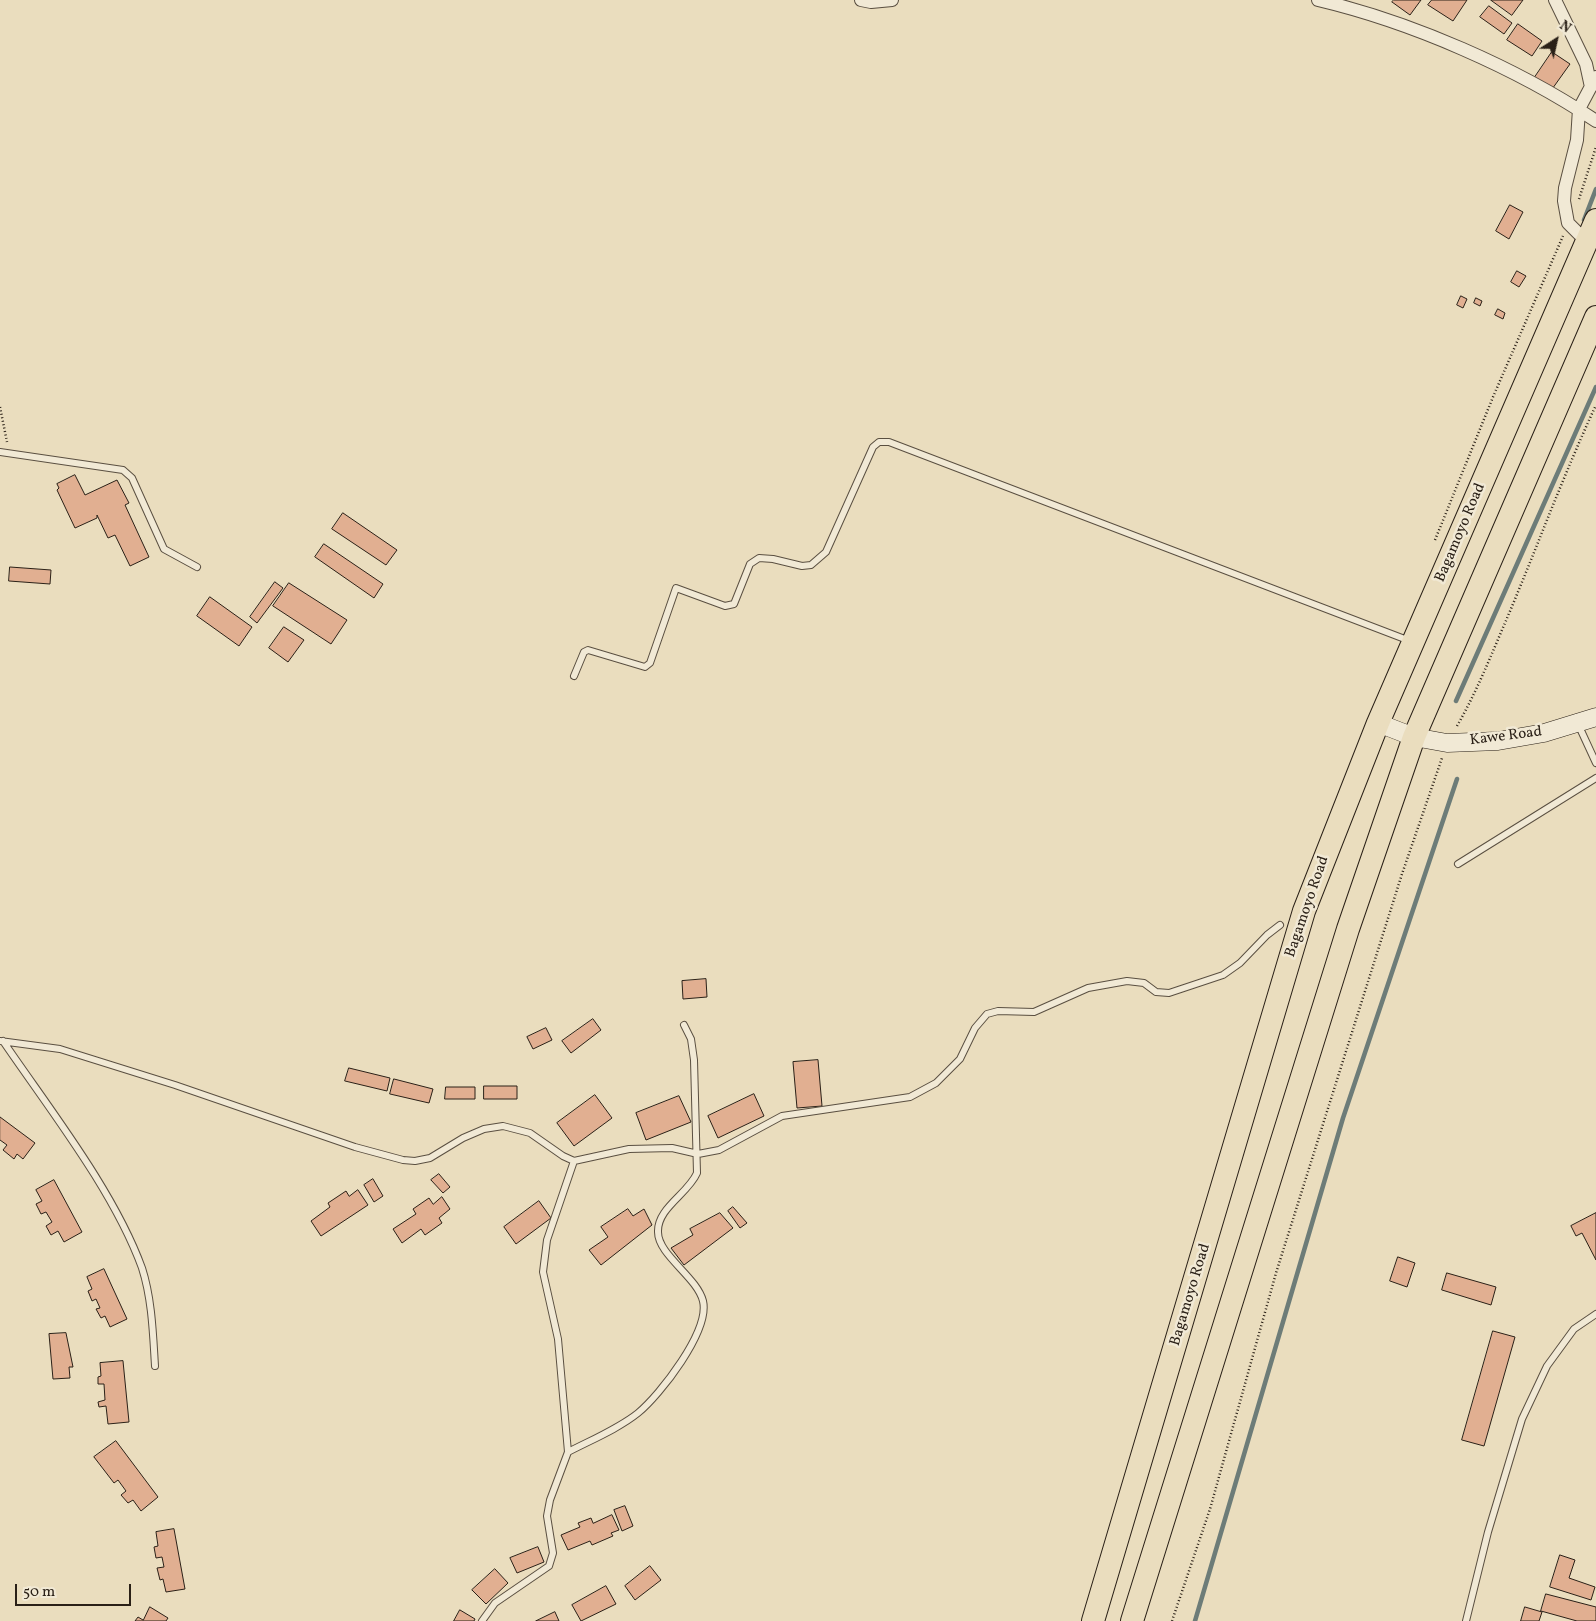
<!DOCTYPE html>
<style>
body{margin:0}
#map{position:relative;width:1596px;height:1621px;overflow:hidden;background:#eaddbe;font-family:Vollkorn,serif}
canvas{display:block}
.north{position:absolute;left:1531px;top:15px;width:50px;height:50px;-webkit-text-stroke:4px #f1e9d5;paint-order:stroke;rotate:35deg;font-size:14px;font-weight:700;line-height:20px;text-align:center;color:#2a2017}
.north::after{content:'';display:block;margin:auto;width:18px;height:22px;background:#2a2017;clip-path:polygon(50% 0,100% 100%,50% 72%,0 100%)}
.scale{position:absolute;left:15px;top:1584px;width:116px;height:22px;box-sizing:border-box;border:2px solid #2a2017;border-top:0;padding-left:6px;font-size:15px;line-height:18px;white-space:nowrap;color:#2a2017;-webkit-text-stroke:4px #f1e9d5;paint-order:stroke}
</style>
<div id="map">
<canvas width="1596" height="1621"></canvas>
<div class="north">N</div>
<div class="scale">50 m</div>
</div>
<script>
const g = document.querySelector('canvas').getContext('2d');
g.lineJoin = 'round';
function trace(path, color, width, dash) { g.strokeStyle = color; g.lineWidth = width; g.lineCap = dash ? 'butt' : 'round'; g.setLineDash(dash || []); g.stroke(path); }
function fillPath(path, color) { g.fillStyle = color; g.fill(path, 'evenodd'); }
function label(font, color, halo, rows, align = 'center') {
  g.font = font + ' Vollkorn,serif'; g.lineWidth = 5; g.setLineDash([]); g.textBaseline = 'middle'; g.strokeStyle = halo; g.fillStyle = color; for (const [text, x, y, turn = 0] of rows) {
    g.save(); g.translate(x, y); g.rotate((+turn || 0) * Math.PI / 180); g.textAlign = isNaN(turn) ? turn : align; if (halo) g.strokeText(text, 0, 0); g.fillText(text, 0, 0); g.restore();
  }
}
trace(new Path2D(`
 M1584 220 1596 189
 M1456 701 1596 387
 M1195 1621 1343 1118 1457 779`), '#6d7c78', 4.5);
const building = new Path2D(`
 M1394 0H1421L1410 15 1392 2Z
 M1432 0H1467L1453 21 1428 5Z
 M1491 0H1523L1512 15Z
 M1489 6 1512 23 1504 34 1480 17Z
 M1518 24 1542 41 1532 56 1507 40Z
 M1552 52 1570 64 1550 92 1533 80Z
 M1510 205 1523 212 1509 239 1496 231Z
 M1517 271 1526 276 1519 287 1511 282Z
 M1461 296 1467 299 1463 308 1457 305Z
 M1476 298 1482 301 1480 306 1474 303Z
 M1498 309 1505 313 1503 319 1495 315Z
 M75 475 85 495 117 480 129 503 125 505 149 557 130 566 115 535 108 538 97 515V518L75 528 57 490 59 488 57 484Z
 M343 513 397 550 386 565 332 529Z
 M324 544 383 584 374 598 315 557Z
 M10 567 51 570 50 584 9 581Z
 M275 582 283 588 257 623 250 617Z
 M289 583 347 620 331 644 273 606Z
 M210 597 252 627 239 646 197 616Z
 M284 627 304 640 288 662 269 648Z
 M706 979 707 997 683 999 682 981Z
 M593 1019 601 1030 571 1053 562 1041Z
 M546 1028 552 1040 533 1049 527 1037Z
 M818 1060 822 1106 797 1108 793 1062Z
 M349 1068 390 1078 387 1091 345 1081Z
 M394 1079 433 1089 429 1103 390 1094Z
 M484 1086H517V1099H484Z
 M446 1087H475V1099H445Z
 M754 1094 764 1116 718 1138 708 1116Z
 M595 1095 612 1118 574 1146 557 1123Z
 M679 1096 691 1122 646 1140 636 1113Z
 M0 1117 35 1143 23 1159 17 1154 14 1159 3 1150 7 1145 0 1140Z
 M439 1174 450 1187 443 1193 431 1180Z
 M373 1179 383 1196 374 1202 364 1185Z
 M54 1180 82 1232 64 1242 58 1231 51 1235 46 1226 52 1222 46 1212 41 1214 36 1204 42 1201 36 1190Z
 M358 1190 368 1205 321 1236 311 1221 330 1207 328 1203 346 1191 349 1196Z
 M442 1197 450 1209 439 1218 442 1223 425 1235 421 1229 402 1243 393 1229 416 1214 413 1209 429 1198 433 1204Z
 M539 1201 551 1218 516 1244 504 1227Z
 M733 1207 747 1223 740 1228 728 1211Z
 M628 1209 633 1216 644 1209 652 1225 601 1265 589 1250 608 1237 601 1227Z
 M720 1213 733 1228 684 1265 671 1248 693 1235 690 1229Z
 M1596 1213V1260L1582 1233 1576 1236 1571 1226Z
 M1398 1257 1415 1263 1407 1287 1390 1281Z
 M104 1269 127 1319 110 1327 105 1316 101 1318 96 1309 100 1308 96 1299 92 1301 88 1291 92 1289 87 1277Z
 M1447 1273 1496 1287 1491 1305 1442 1290Z
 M1493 1331 1515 1337 1484 1446 1462 1440Z
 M66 1333 73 1367H69L70 1378 53 1379 49 1334Z
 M123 1361 129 1422 108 1424 106 1406 99 1407 98 1402 105 1400 104 1384H98V1377L101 1376 100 1363Z
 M116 1441 158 1497 141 1511 133 1500 128 1503 121 1495 126 1491 118 1480 114 1483 94 1457Z
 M625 1506 633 1526 622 1531 614 1510Z
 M612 1515 619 1530 611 1533 613 1536 592 1545 590 1541 568 1550 561 1535 580 1527 578 1523 591 1518 593 1523Z
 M174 1529 185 1589 166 1592 163 1579 160 1580 157 1568 164 1567 162 1557 156 1558 154 1547 158 1546 156 1532Z
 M538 1547 544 1562 517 1573 510 1558Z
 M1560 1555 1575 1560 1569 1578 1595 1587 1591 1600 1550 1587Z
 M650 1566 661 1580 635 1600 625 1586Z
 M495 1569 508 1583 486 1604 472 1590Z
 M606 1586 616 1604 581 1621 572 1605Z
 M1546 1594 1596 1607V1621H1577L1541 1611Z
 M150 1607 168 1618 166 1621H135L138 1617 143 1620Z
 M1525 1607 1542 1612 1539 1621H1521Z
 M460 1610 475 1619 474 1621H454Z
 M555 1612 559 1621H536Z`);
fillPath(building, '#e1af91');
trace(building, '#2a2017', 1);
const lane = new Path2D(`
 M0 452 123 470 132 478 164 549 197 567
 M574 676 584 652 588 650 645 667 650 663 676 588 725 606 734 604 750 564 759 558 773 559 802 566 811 565 826 552 873 447 879 442H889L1410 641
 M1578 724 1596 763
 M1458 864 1596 778
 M0 1041 60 1049 175 1085 355 1147 403 1160 415 1161 430 1158 463 1138 484 1129 503 1126 530 1133 563 1156 574 1161 629 1149 672 1148 698 1154 719 1150 782 1116 910 1097 936 1083 960 1059 975 1028 987 1014 998 1011 1034 1012 1088 988 1127 981 1144 983 1156 992 1169 993 1223 975 1240 963 1267 935 1280 925
 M3 1041C50 1110 114 1191 142 1268 152 1299 153 1334 155 1366
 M568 1452C591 1440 618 1429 638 1413 660 1395 710 1331 703 1301 697 1277 658 1255 658 1232 657 1208 688 1194 697 1173L694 1060 691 1039 684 1025
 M482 1621 495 1603 549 1566 553 1553 547 1516 550 1500 568 1452 558 1339 543 1272 547 1240 574 1161
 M1466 1621 1488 1532 1522 1419 1547 1366 1574 1329 1596 1314`);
const street = new Path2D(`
 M861 0 871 2 892 0
 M1318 0C1411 22 1517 68 1596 121
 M1555 0 1586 64 1591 87
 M1588 238 1579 234 1568 223 1564 201 1565 188 1577 140 1579 109 1596 77`);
const secondary = new Path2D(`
 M1378 723 1414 737 1447 743 1498 741 1544 733 1596 717`);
const highway = new Path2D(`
 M1093 1621 1304 911 1378 723 1596 220
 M1132 1621 1348 929 1414 737 1596 317`);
trace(lane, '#5a4f41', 8);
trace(street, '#5a4f41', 14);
trace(secondary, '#2a2017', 19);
trace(highway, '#2a2017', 24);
trace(new Path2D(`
 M1579 199 1596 147
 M0 407 7 442
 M1435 540 1493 397 1563 236
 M1457 726C1476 693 1490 658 1505 623 1536 550 1563 476 1596 405
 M1172 1621 1210 1509 1276 1273 1402 874 1442 758`), '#2a2017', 2.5, [1, 2.5]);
trace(lane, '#f1e9d5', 6);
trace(street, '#f1e9d5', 12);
trace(secondary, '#f1e9d5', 18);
trace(highway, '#eaddbe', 22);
label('15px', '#2a2017', '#f1e9d5', [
 ["Bagamoyo Road",1461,533,-67],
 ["Kawe Road",1506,737,-7],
 ["Bagamoyo Road",1308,907,-71],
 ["Bagamoyo Road",1191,1295,-73]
]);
</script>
